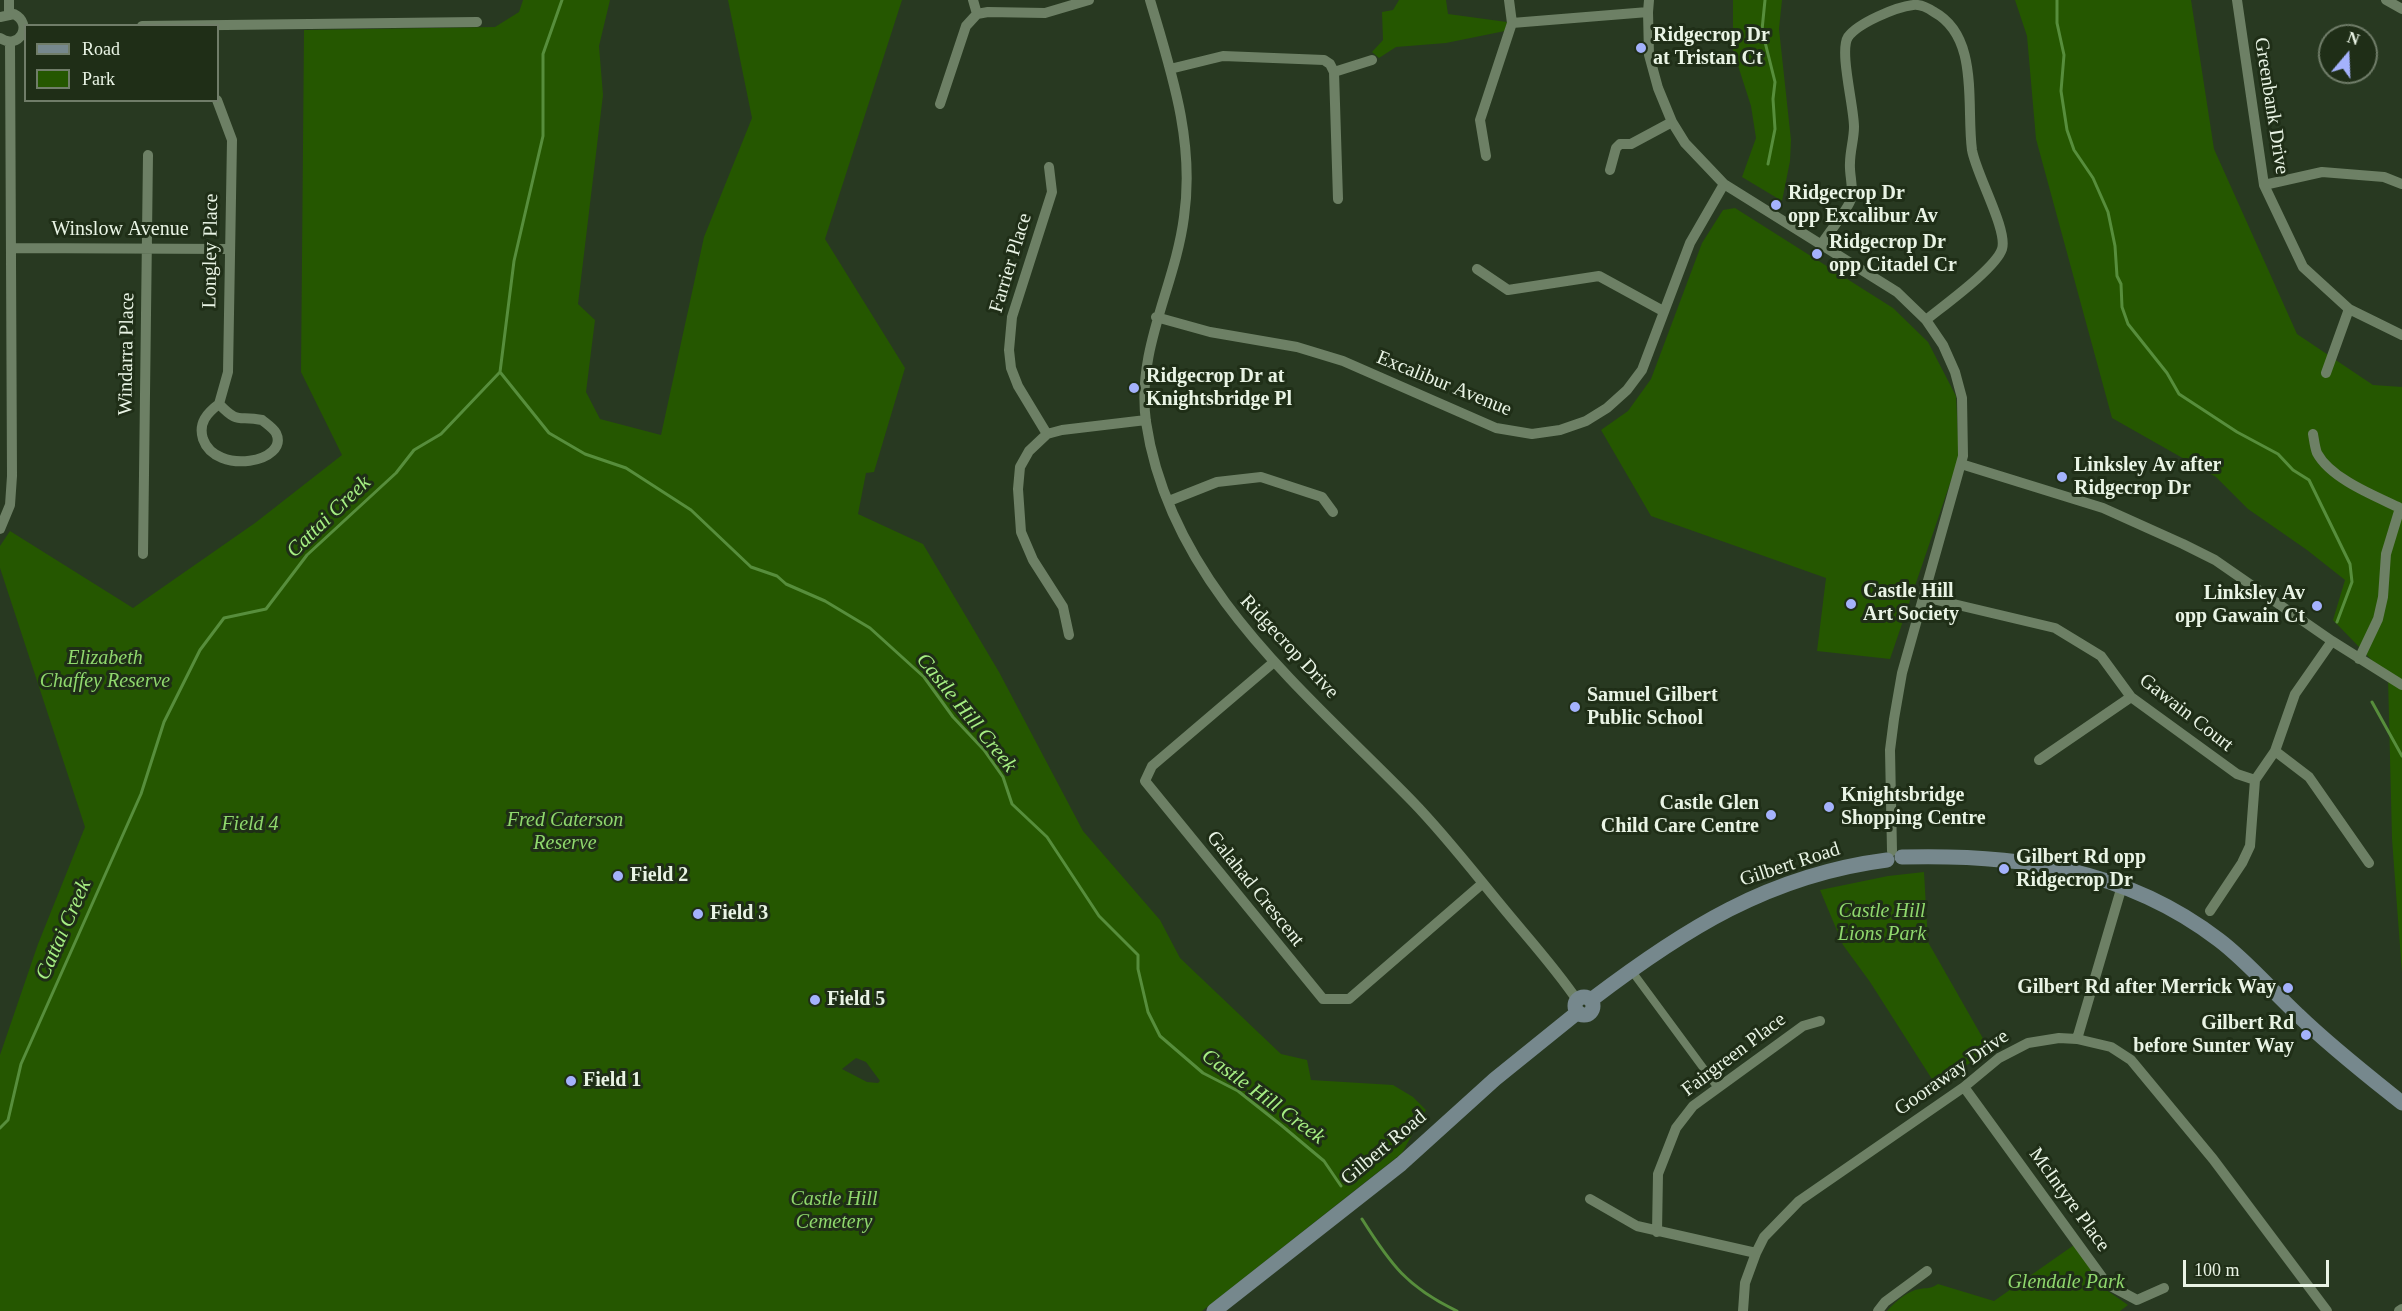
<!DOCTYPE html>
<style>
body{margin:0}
#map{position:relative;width:2402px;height:1311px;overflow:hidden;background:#283921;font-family:"Times New Roman",serif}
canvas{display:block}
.legend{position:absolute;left:24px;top:24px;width:195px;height:78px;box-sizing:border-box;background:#1f2e17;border:2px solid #707d69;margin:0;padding:8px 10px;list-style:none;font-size:18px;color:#e9f4e5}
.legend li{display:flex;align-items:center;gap:12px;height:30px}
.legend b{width:30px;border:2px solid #707d69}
.north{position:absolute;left:2318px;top:24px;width:60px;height:60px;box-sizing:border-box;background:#1f2e17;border:2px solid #707d69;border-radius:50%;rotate:19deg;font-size:16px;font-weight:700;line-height:24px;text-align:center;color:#e9f4e5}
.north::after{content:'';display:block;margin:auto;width:21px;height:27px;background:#a4b2fc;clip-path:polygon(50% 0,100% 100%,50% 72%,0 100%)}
.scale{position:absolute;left:2183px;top:1260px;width:146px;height:27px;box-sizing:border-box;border:3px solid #e9f4e5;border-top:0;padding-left:8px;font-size:18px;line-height:21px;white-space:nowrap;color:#e9f4e5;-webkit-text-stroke:4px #1f2e17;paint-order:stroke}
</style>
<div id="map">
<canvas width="2402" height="1311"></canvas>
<ul class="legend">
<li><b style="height:8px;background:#76888d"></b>Road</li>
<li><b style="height:16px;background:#255700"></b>Park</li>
</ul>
<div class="north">N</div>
<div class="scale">100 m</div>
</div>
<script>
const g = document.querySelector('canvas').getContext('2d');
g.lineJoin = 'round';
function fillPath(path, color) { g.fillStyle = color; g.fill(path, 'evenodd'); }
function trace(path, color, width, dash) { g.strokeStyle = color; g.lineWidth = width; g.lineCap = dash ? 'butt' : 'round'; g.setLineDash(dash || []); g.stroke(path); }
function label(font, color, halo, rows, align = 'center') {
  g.font = font + ' "Times New Roman",serif'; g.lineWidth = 6; g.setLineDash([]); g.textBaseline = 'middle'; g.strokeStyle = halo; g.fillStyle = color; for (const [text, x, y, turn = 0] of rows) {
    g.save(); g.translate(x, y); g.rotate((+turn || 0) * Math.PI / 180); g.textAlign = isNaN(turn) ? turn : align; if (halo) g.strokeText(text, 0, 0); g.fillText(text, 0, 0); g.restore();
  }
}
fillPath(new Path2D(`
 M523 0H610L599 46 603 95 578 304 595 320 586 392 600 419 661 435 704 237 752 118 728 0H902L825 239 905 368 874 472 866 473 858 514 923 544 999 672 1083 831 1160 920 1180 958 1281 1054 1307 1060 1311 1080 1393 1085 1413 1097 1426 1110 1402 1153 1202 1311H0V1055L38 944 85 827 0 568V546L10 531 133 608 255 523 342 455 301 372 304 30 495 27 519 12ZM856 1058 866 1062 880 1081 878 1083 867 1082 842 1069Z
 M1399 0H1446L1448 14 1507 22 1505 31 1446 43 1396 47 1379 58 1372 52 1383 40 1382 12 1393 10Z
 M1733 0H1782L1779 29 1791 140 1790 161 1782 201 1742 177 1756 138 1751 106 1733 50Z
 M2015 0H2191L2214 149 2297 334 2373 385 2402 387V973L2392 839 2388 677 2333 620 2345 580 2307 550 2248 509 2216 477 2112 418 2036 139 2027 36Z
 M1735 208 1893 308 1928 342 1956 396 1959 457 1890 659 1817 651 1826 578 1651 516 1601 430 1628 411 1651 379 1702 243 1723 210Z
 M1924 872 1928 942 1989 1049 1937 1087 1870 982 1843 945 1820 890 1888 876Z
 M2074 1245 2105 1289 2128 1305 2120 1311H1887C1894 1303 1904 1294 1915 1290 1924 1287 1930 1290 1938 1284L1994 1301Z`), '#255700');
trace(new Path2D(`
 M1765 0 1762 30 1775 82 1773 99 1775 129 1768 164
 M2057 0V23L2064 55 2061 91 2067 130 2074 150 2093 178 2108 212 2115 246 2117 276 2121 284 2122 307 2128 324 2167 373 2179 394 2237 432 2278 454 2293 470 2309 480 2350 564 2352 582 2337 622
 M500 372 549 433 585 454 626 468 691 510 751 567 777 576 786 584 825 601 870 628 924 677 953 717 984 750 1003 777 1012 804 1047 837 1099 916 1138 955V969L1148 1012 1160 1036 1203 1073 1238 1091 1281 1125 1324 1161 1341 1186
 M2372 702 2402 756
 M0 1128 8 1120 21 1064 141 794 164 722 200 650 224 618 266 609 307 555 396 473 414 450 441 434 500 372 514 261 543 136V54L562 0
 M1362 1219C1391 1265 1407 1287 1457 1311`), '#578e3c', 3);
trace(new Path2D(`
 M1631 970 1718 1088`), '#6d8065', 8);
trace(new Path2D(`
 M9 0V13
 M1150 0C1171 71 1195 141 1184 217 1175 287 1136 349 1146 422 1170 585 1306 692 1413 802 1444 834 1472 870 1500 904 1526 936 1554 966 1577 1000
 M1649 0 1648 12 1649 55 1658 88 1672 122 1685 143 1724 184 1897 292 1926 320 1943 345 1955 372 1962 398 1963 456 1902 673 1894 719 1890 750 1892 851
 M2237 0 2264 185 2303 267 2349 309 2402 335
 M2386 0 2402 9
 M977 14 988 12 1045 13 1089 0
 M0 17 14 14C34 24 19 51 0 38
 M1512 23 1648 12
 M142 26 477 22
 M1170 69 1223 56 1324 60 1330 64 1334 72 1338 199
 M1334 72 1372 60
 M217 100 232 140 228 372 219 404
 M940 104 966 26 977 14 973 0
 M1486 156 1480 120 1512 23 1509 0
 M1610 170 1616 148 1620 144H1631L1672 122
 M2264 185 2322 172 2384 177 2402 184
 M1821 245C1827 235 1849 208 1851 199 1854 188 1849 174 1850 163 1850 151 1854 139 1854 127 1854 106 1839 51 1848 37 1858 23 1896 7 1913 5 1920 4 1928 8 1934 12 1980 37 1966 106 1972 150 1976 174 2008 230 2002 249 1996 268 1943 306 1926 320
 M11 248 229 249
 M1477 269 1508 290 1599 276 1663 311
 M1156 317 1210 332 1297 347 1343 361 1496 428 1532 434 1560 430 1586 421 1607 408 1627 390 1642 370 1690 243 1724 184
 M2326 373 2349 309
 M219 404C239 425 238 415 262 420 267 424 273 428 276 433 290 462 216 476 203 439 198 423 207 413 219 404Z
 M1047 434 1018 386 1011 368 1009 350 1012 317 1052 192 1049 167
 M2313 434C2314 440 2315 448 2317 453 2331 479 2375 496 2400 508
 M1961 464 2103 508 2183 544 2215 560 2332 641 2402 685
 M1169 501 1217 482 1261 477 1322 497 1333 512
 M0 529 10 505 12 476 10 42
 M143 554 148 155
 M1924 597 2055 628 2101 656 2131 697 2237 774 2255 780 2275 751 2295 694 2332 641
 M1069 635 1063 607 1033 560 1021 532 1018 489 1020 467 1029 451 1047 434 1062 430 1146 420
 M2359 659 2378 619 2383 597 2386 554 2400 508
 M1274 662 1152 766 1145 781 1323 999H1349L1483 883
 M2275 751 2309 777 2369 863
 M2039 760 2131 697
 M2210 911 2242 863 2250 846 2255 780
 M2077 1039 2122 886
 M1964 1087 2107 1284 2137 1300 2164 1288
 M1590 1199 1637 1226 1756 1253
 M1657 1232 1658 1174 1676 1128 1693 1106 1803 1026 1820 1021
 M1743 1311 1745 1283 1756 1253 1764 1237 1799 1201 1964 1087 1999 1058 2028 1043 2059 1038 2077 1039 2111 1047 2131 1060 2213 1159 2327 1311
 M1878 1311 1885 1302 1927 1271
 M2399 1311 2402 1309`), '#6d8065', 10);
trace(new Path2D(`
 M1902 857C2018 854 2125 868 2219 940 2248 962 2272 991 2298 1015 2331 1047 2367 1075 2402 1103
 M1575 1006a9 9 0 1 1 18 0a9 9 0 1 1-18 0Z
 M1591 1000C1683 930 1769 875 1887 860
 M1214 1311 1401 1164 1495 1079 1578 1012`), '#76888d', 15);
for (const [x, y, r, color] of [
 [1641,48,6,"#a4b2fc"],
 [1776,205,6,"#a4b2fc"],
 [1817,254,6,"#a4b2fc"],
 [1134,388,6,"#a4b2fc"],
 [2062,477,6,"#a4b2fc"],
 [1851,604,6,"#a4b2fc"],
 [2317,606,6,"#a4b2fc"],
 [1575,707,6,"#a4b2fc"],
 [1829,807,6,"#a4b2fc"],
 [1771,815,6,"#a4b2fc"],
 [2004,869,6,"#a4b2fc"],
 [618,876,6,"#a4b2fc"],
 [698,914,6,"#a4b2fc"],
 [2288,988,6,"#a4b2fc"],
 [815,1000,6,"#a4b2fc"],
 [2306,1035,6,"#a4b2fc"],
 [571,1081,6,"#a4b2fc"]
]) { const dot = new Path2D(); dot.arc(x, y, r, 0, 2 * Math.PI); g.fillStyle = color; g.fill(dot); trace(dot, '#1f2e17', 2); }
label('bold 20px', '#e9f4e5', '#1f2e17', [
 ["Ridgecrop Dr",1653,36],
 ["at Tristan Ct",1653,59],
 ["Ridgecrop Dr",1788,194],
 ["opp Excalibur Av",1788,217],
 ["Ridgecrop Dr",1829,243],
 ["opp Citadel Cr",1829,266],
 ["Ridgecrop Dr at",1146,377],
 ["Knightsbridge Pl",1146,400],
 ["Linksley Av after",2074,466],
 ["Ridgecrop Dr",2074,489],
 ["Castle Hill",1863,592],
 ["Art Society",1863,615],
 ["Linksley Av",2305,594,"right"],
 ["opp Gawain Ct",2305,617,"right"],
 ["Samuel Gilbert",1587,696],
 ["Public School",1587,719],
 ["Knightsbridge",1841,796],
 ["Shopping Centre",1841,819],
 ["Castle Glen",1759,804,"right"],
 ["Child Care Centre",1759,827,"right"],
 ["Gilbert Rd opp",2016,858],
 ["Ridgecrop Dr",2016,881],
 ["Field 2",630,876],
 ["Field 3",710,914],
 ["Gilbert Rd after Merrick Way",2276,988,"right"],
 ["Field 5",827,1000],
 ["Gilbert Rd",2294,1024,"right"],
 ["before Sunter Way",2294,1047,"right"],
 ["Field 1",583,1081]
], 'left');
label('20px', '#e9f4e5', '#1f2e17', [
 ["Greenbank Drive",2271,106,81],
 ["Winslow Avenue",120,230],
 ["Longley Place",211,251,-89],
 ["Farrier Place",1011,263,-73],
 ["Windarra Place",127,354,-89],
 ["Excalibur Avenue",1444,384,22],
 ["Ridgecrop Drive",1289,647,47],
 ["Gawain Court",2186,713,38],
 ["Gilbert Road",1790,865,-18],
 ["Galahad Crescent",1255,889,51],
 ["Fairgreen Place",1734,1055,-37],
 ["Gooraway Drive",1952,1073,-35],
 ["Gilbert Road",1384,1148,-40],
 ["McIntyre Place",2069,1200,54]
]);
label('italic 20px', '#8fd86d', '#1f2e17', [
 ["Elizabeth",105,659],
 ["Chaffey Reserve",105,682],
 ["Fred Caterson",565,821],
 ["Reserve",565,844],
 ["Field 4",250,825],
 ["Castle Hill",1882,912],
 ["Lions Park",1882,935],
 ["Castle Hill",834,1200],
 ["Cemetery",834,1223],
 ["Glendale Park",2066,1283]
]);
label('italic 21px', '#a6ef83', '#1f2e17', [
 ["Cattai Creek",329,517,-44],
 ["Castle Hill Creek",966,713,51],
 ["Cattai Creek",64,930,-66],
 ["Castle Hill Creek",1263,1097,36]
]);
</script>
